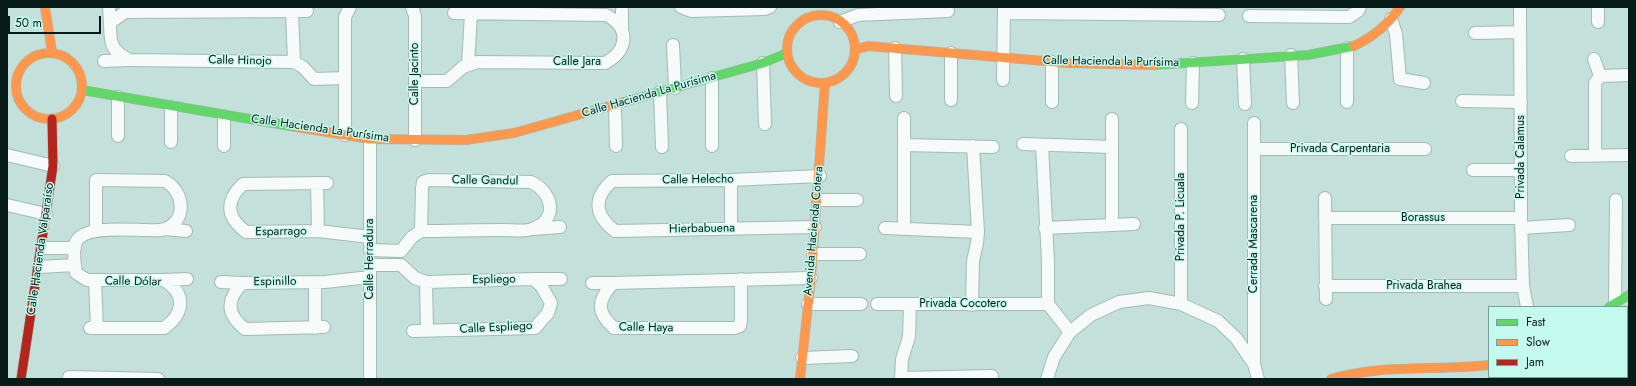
<!DOCTYPE html>
<meta charset="utf-8">
<style>
body{margin:0}
#map{position:relative;width:1636px;height:386px;overflow:hidden;background:#c3e0da;font-family:Jost,sans-serif}
canvas{display:block}
.frame{position:absolute;inset:0;border:8px solid #071b18;pointer-events:none}
.legend{position:absolute;left:1488px;top:306px;width:140px;height:72px;box-sizing:border-box;background:#c4f9ee;border:1px solid #78a098;margin:0;padding:5px 7px;list-style:none;font-size:12px;color:#071b18}
.legend li{display:flex;align-items:center;gap:8px;height:20px}
.legend b{width:20px;border:1px solid #78a098}
.scale{position:absolute;left:8px;top:16px;width:93px;height:18px;box-sizing:border-box;border:2px solid #071b18;border-top:0;padding-left:5px;font-size:12px;line-height:14px;white-space:nowrap;color:#071b18;-webkit-text-stroke:3px #c4f9ee;paint-order:stroke}
</style>
<div id="map">
<canvas width="1636" height="386"></canvas>
<div class="frame"></div>
<ul class="legend">
<li><b style="height:5px;background:#63d668"></b>Fast</li>
<li><b style="height:5px;background:#ff974d"></b>Slow</li>
<li><b style="height:5px;background:#b3261e"></b>Jam</li>
</ul>
<div class="scale">50 m</div>
</div>
<script>
const g = document.querySelector('canvas').getContext('2d');
g.lineJoin = 'round';
function trace(path, color, width, dash) { g.strokeStyle = color; g.lineWidth = width; g.lineCap = dash ? 'butt' : 'round'; g.setLineDash(dash || []); g.stroke(path); }
function label(font, color, halo, rows, align = 'center') {
  g.font = font + ' Jost,sans-serif'; g.lineWidth = 3; g.setLineDash([]); g.textBaseline = 'middle'; g.strokeStyle = halo; g.fillStyle = color; for (const [text, x, y, turn = 0] of rows) {
    g.save(); g.translate(x, y); g.rotate((+turn || 0) * Math.PI / 180); g.textAlign = isNaN(turn) ? turn : align; if (halo) g.strokeText(text, 0, 0); g.fillText(text, 0, 0); g.restore();
  }
}
const street = new Path2D(`
 M109 7 110 23
 M412 7 415 16V140
 M681 7 691 11 765 9 770 7
 M1520 7 1521 218 1523 286 1527 307
 M1598 7V22
 M622 10V29
 M292 11 294 62
 M307 11 125 12 110 23C110 44 111 50 129 60L294 62 303 67 314 79 345 78
 M1004 13 1219 15
 M1249 16 1349 17 1358 11 1360 7
 M1391 19 1396 34 1400 79 1424 83
 M840 22 858 15 948 11
 M1475 33 1520 32
 M673 45 675 88
 M895 48 896 96
 M1347 48V102
 M1291 55 1293 103
 M1243 59 1245 104
 M1594 59 1600 76 1595 83V156
 M104 61 128 60
 M1052 62V102
 M763 63 765 124
 M468 64 471 14
 M1600 76 1629 75
 M712 78V146
 M1003 80 1004 7
 M415 81H447L463 67 477 62 605 63C629 50 630 27 606 15L454 13
 M660 92 662 147
 M118 97V136
 M951 100V53
 M1462 101 1521 102
 M1192 103 1193 63
 M615 105 616 146
 M904 118V229
 M1112 119V224
 M1254 123V364L1258 379
 M345 135V17L350 7
 M171 142V107
 M1023 144 1112 147
 M904 145 993 147
 M1042 145 1048 261V304
 M224 146V116
 M1255 149H1425
 M7 155 53 166
 M1571 156 1629 155
 M1473 170H1521
 M731 180V229
 M317 183 318 231
 M327 183 243 184C225 201 226 217 246 232L318 231 370 237
 M1325 198 1326 299
 M818 200H857
 M7 205 46 214
 M1325 218H1521
 M815 227 615 231C594 215 593 198 612 181L731 180 820 176
 M885 228 978 232
 M1045 228 1134 224
 M1521 228 1569 225
 M164 229 186 231
 M533 229 560 227
 M370 244V139
 M42 248H75
 M370 250 401 251 412 237 421 231C449 231 477 230 504 230 513 230 524 232 532 229 559 220 553 192 531 182L429 180 423 182 422 188 421 231
 M813 254H860
 M370 265H401L415 278 426 282 534 279 542 287 551 303 548 313 535 328 413 331
 M39 267 75 265
 M370 270V379
 M534 279H561
 M741 279V320L740 326 735 328H614C596 312 597 301 613 283L811 278
 M164 280 187 279
 M95 281 97 328
 M221 282 243 283
 M426 282 427 330
 M592 283H613
 M1325 286H1523
 M808 304H861
 M877 304H1048
 M1048 304 1070 332
 M1181 304V129
 M1615 304 1616 200
 M972 305 973 261 977 243 978 232 973 146
 M324 327 245 329C226 314 226 299 243 283L325 282 370 277
 M90 328H164C184 314 187 294 164 280H87L76 273C75 264 72 251 76 242 84 225 129 230 146 230 152 230 159 231 165 229 188 220 184 191 165 181L96 180V230
 M315 328V282
 M802 358 852 356
 M69 377 158 379
 M901 378 992 376
 M901 379 902 359 909 337 910 304
 M1047 379 1054 357 1070 332 1091 315 1119 302 1149 298 1181 304 1218 321 1236 338 1254 364`);
const fast = new Path2D(`
 M1155 65 1308 55 1354 46
 M82 90 296 127
 M624 102 763 63 787 53
 M1609 307 1629 295
 M1627 319 1629 318
 M1550 377V379`);
const slow = new Path2D(`
 M45 7 52 52
 M787 49a34 34 0 1 1 68 0a34 34 0 1 1-68 0Z
 M1354 46C1373 37 1388 25 1400 7
 M855 50 868 46 1068 63 1155 65
 M16 86a33 33 0 1 1 66 0a33 33 0 1 1-66 0Z
 M296 127 370 139 466 140 514 133 624 102
 M800 379 811 278 825 83
 M1331 379C1382 364 1436 371 1489 365`);
const jam = new Path2D(`
 M21 379 53 166 52 119
 M1503 379 1513 377`);
trace(street, '#a3bab5', 14);
trace(fast, '#a3bab5', 10);
trace(slow, '#a3bab5', 10);
trace(jam, '#a3bab5', 10);
trace(street, '#f6faf9', 12);
trace(fast, '#63d668', 9);
trace(slow, '#ff974d', 9);
trace(jam, '#b3261e', 9);
label('12px', '#071b18', '#c4f9ee', [
 ["Calle Hinojo",240,61,1],
 ["Calle Jara",577,62],
 ["Calle Hacienda la Purísima",1111,62,1],
 ["Calle Jacinto",415,74,-90],
 ["Calle Hacienda La Purísima",649,95,-16],
 ["Calle Hacienda La Purísima",320,129,8],
 ["Privada Carpentaria",1340,149],
 ["Privada Calamus",1521,157,-90],
 ["Calle Helecho",698,180,-1],
 ["Calle Gandul",485,181,1],
 ["Privada P. Licuala",1181,217,-90],
 ["Borassus",1423,218],
 ["Hierbabuena",702,229,-1],
 ["Avenida Hacienda Cotera",814,231,-85],
 ["Esparrago",281,232,-1],
 ["Cerrada Mascarena",1254,244,-90],
 ["Calle Hacienda Valparaíso",41,249,-82],
 ["Calle Herradura",370,259,-90],
 ["Espliego",494,280,-1],
 ["Calle Dólar",133,282,1],
 ["Espinillo",275,282,-1],
 ["Privada Brahea",1424,286],
 ["Privada Cocotero",963,304],
 ["Calle Espliego",496,328,-3],
 ["Calle Haya",646,328,1]
]);
</script>
